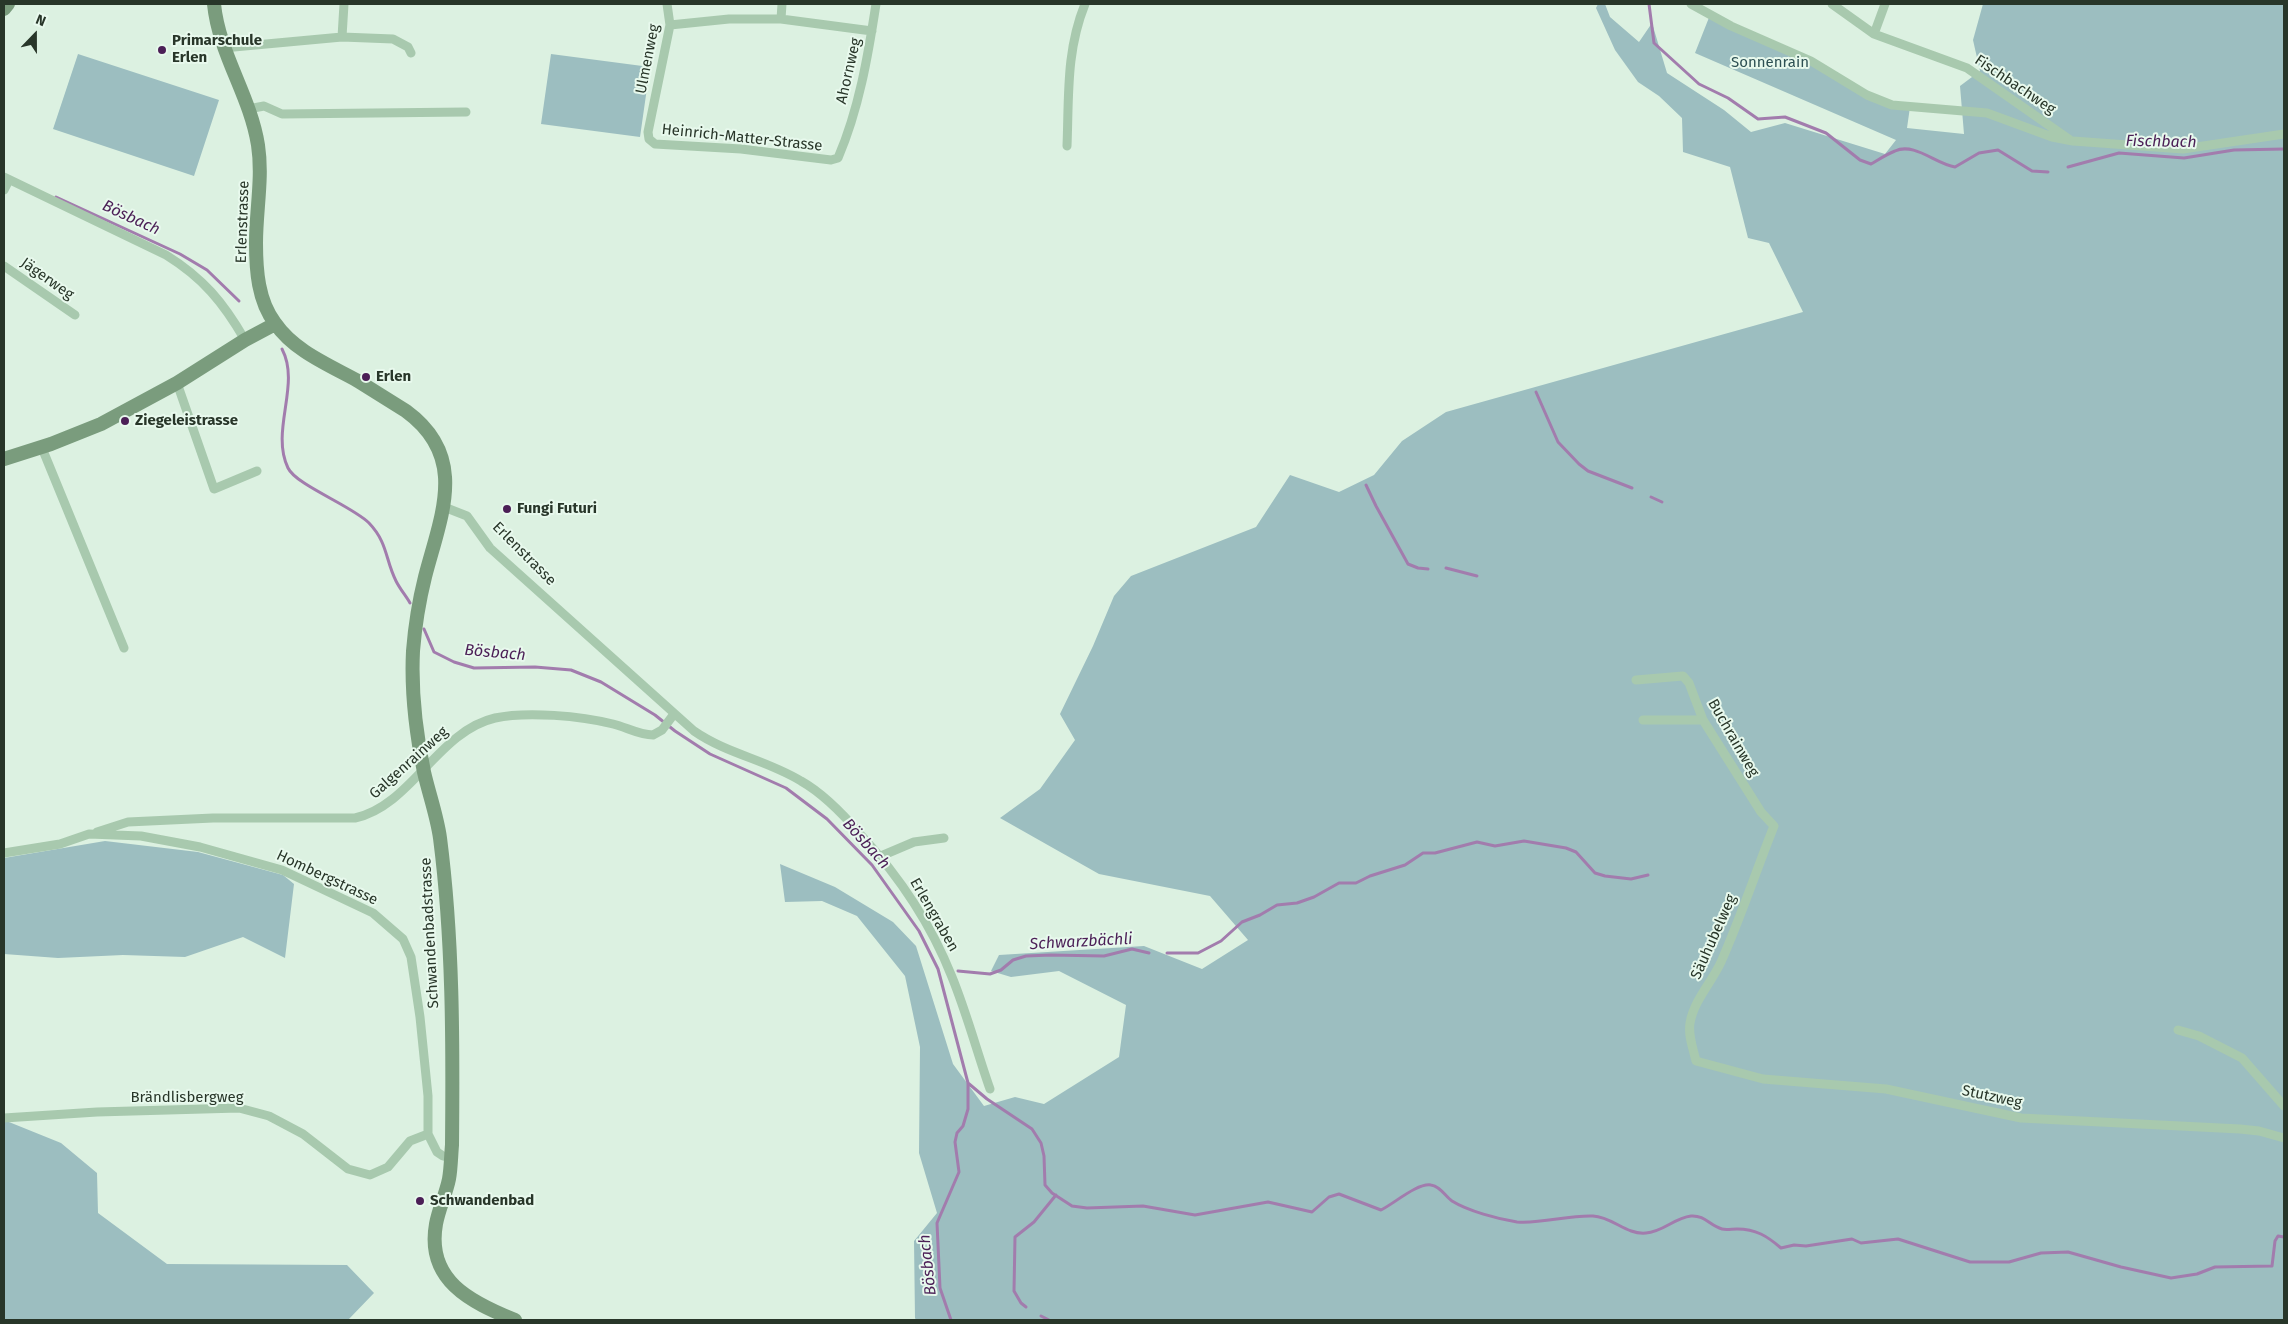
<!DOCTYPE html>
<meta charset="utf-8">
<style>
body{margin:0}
#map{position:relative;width:2288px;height:1324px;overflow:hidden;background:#dcf1e1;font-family:"Fira Sans",sans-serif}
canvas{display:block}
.frame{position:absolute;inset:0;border:5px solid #283629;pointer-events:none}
.north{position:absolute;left:10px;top:10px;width:50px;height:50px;-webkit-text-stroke:4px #e8f9ed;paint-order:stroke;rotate:22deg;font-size:14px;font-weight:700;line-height:20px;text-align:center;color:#283629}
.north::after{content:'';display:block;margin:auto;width:18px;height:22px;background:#283629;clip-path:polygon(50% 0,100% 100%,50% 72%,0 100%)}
</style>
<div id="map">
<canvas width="2288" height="1324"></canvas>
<div class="frame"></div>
<div class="north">N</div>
</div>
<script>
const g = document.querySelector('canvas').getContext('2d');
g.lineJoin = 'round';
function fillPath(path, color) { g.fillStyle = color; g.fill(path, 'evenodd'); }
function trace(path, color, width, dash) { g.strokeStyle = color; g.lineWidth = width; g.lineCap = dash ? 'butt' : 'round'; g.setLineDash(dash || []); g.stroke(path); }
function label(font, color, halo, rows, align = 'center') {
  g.font = font + ' "Fira Sans",sans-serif'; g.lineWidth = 4; g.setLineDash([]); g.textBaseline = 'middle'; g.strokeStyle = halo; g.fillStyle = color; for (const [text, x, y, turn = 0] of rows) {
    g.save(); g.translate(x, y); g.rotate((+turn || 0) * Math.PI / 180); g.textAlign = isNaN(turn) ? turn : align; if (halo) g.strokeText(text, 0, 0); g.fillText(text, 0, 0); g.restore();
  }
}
fillPath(new Path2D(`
 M1598 4H1605L1610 17 1639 42 1652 23 1667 73 1724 110 1751 132 1785 123 1885 154 1896 140 1695 53 1710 15 1777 45 1867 95 1910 107 1907 128 1964 134 1960 86 1980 71 1973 40 1983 4H2284V1320H916L915 1318 914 1241 937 1213 919 1153 920 1047 905 976 857 916 822 901 785 902 780 864 835 887 893 922 916 946 953 1064 984 1106 1015 1097 1044 1104 1119 1057 1126 1005 1059 971 1011 977 991 971 999 955 1144 946 1202 969 1248 940 1210 896 1099 874 1000 818 1040 789 1075 740 1060 714 1093 646 1114 596 1131 576 1256 527 1290 475 1339 492 1374 475 1402 441 1446 412 1803 312 1769 243 1748 238 1730 167 1683 152 1682 118 1659 96 1638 82 1615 50 1596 8Z
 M78 54 219 100 194 176 53 129Z
 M551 54 650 67 640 137 541 124Z
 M105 841 198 852 283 875 294 884 285 958 243 937 185 957 123 955 58 958 4 954V858Z
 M4 1120 61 1143 97 1173 98 1213 167 1264 347 1265 374 1293 348 1320H4Z`), '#9cbec0');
trace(new Path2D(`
 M1649 4 1654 43 1699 84 1728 98 1758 119 1785 117 1826 133 1860 160 1871 164C1878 160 1887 154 1895 151 1914 142 1936 164 1955 167L1979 153 1998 150 2032 171 2048 172
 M2068 167 2119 153 2184 158 2234 150 2284 149
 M56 197 180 254 207 270 239 301
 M282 349C301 385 270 430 288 468 296 485 352 506 369 523 388 543 385 559 396 581 400 589 406 596 410 603
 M1536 392 1558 442 1579 464 1588 471 1632 488
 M1366 485 1376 506 1408 564 1418 568 1428 569
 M1651 497 1662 502
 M1446 568 1477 576
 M424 629 434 652 454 662 474 668 535 667 571 670 601 682 655 715 675 731 710 754 786 788 827 819 872 865 919 931 938 969 968 1083V1109L963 1126 957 1133 955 1142 959 1172 937 1223 940 1288 951 1320
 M1167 953H1198L1221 941 1242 922 1260 915 1277 905 1297 903 1314 897 1339 883H1356L1370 876 1405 865 1423 853H1435L1477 842 1495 846 1524 841 1566 848 1576 852 1595 873 1605 876 1631 879 1648 875
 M958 971 990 974 1001 970 1013 960 1026 956 1051 955 1104 956 1132 949 1149 953
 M968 1083 987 1099 1032 1129 1041 1143 1044 1156 1045 1185 1052 1193 1072 1206 1087 1208 1143 1206 1195 1215 1268 1202 1312 1212 1329 1197 1339 1194 1381 1210C1395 1203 1417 1183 1431 1185 1440 1186 1445 1196 1452 1201 1468 1211 1498 1219 1517 1222 1542 1224 1568 1215 1593 1216 1613 1217 1626 1235 1646 1233 1663 1232 1674 1218 1691 1216 1705 1215 1710 1226 1722 1229 1726 1230 1732 1229 1737 1229 1756 1229 1767 1236 1781 1248L1794 1245 1806 1246 1852 1239 1861 1243 1898 1239 1970 1262H2009L2041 1253 2068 1252 2121 1267 2171 1278 2197 1274 2215 1267 2272 1266 2275 1241 2278 1236 2284 1237
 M1026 1307 1021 1303 1014 1291 1015 1237 1034 1222 1056 1195
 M1041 1316 1049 1320`), '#a27cad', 3);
trace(new Path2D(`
 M667 4 670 25 648 132 649 139 655 144 741 149 831 160 838 158C859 109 868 56 876 4
 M1691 4 1731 26 1811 61 1867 95 1892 105 1987 113 2052 137 2073 141 2183 149 2284 134
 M1832 4 1874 34 1967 68 2070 140
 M781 19 782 4
 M670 25 729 19H781L872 31
 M1874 34 1885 4
 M342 37 393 39 408 47 411 53
 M223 48 342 37 344 4
 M248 109 264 106 282 114 466 112
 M1067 146C1069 96 1066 51 1085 4
 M4 177 166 255C203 278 223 302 245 340
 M4 190 9 180
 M4 266 75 315
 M177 383 214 489 257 471
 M42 448 124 648
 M444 507 467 516 490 548 694 731C727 754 767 760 801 781 824 794 843 814 860 834 899 876 931 924 952 977 967 1014 977 1052 990 1089
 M1636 680 1683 676 1689 683 1703 720 1761 812 1774 826C1756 871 1741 917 1721 962 1712 982 1694 1000 1690 1023 1688 1036 1693 1048 1696 1061L1763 1079 1886 1089 2021 1118 2240 1129 2259 1131 2284 1138
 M1643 720H1703
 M97 832 128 822 213 818H355C411 806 438 731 495 718 527 711 581 716 613 724 626 727 639 735 653 735L662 730 674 714
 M4 853 60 844 89 834 141 836 200 847 282 870 373 913 403 939 411 957 420 1017 428 1096V1134L437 1152 443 1156 451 1158
 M881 856 914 842 944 838
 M2178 1030 2199 1036 2242 1058 2284 1106
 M4 1118 97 1112 239 1108 269 1116 303 1134 348 1169 370 1175 388 1167 410 1141 428 1134`), '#a8c9ae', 9);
trace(new Path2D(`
 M214 4C219 54 250 95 258 145 263 178 256 210 256 243 256 270 258 301 275 323 294 351 329 365 358 381 374 391 390 401 406 411 469 457 441 515 425 577 419 601 415 626 413 651 411 691 416 733 424 772 429 794 437 816 440 838 453 939 453 1043 452 1145 451 1156 451 1168 449 1179 446 1194 439 1208 436 1224 426 1280 470 1302 515 1320
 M4 9 8 4
 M4 459 51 444 101 424 177 383 245 340 275 324`), '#7a9c7d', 14);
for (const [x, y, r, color] of [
 [162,50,5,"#4b1f56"],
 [366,377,5,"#4b1f56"],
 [125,421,5,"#4b1f56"],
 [507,509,5,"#4b1f56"],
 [420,1201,5,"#4b1f56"]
]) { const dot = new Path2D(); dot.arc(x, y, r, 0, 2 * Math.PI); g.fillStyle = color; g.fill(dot); trace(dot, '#e8f9ed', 2); }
label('bold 15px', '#283629', '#e8f9ed', [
 ["Primarschule",172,41],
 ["Erlen",172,58],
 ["Erlen",376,377],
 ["Ziegeleistrasse",135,421],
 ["Fungi Futuri",517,509],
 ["Schwandenbad",430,1201]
], 'left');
label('15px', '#283629', '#e8f9ed', [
 ["Ulmenweg",648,59,-79],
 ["Ahornweg",849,71,-77],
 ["Fischbachweg",2015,85,34],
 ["Heinrich-Matter-Strasse",742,138,6],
 ["Erlenstrasse",243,222,-88],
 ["Jägerweg",47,279,35],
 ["Erlenstrasse",524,554,45],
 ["Buchrainweg",1733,738,60],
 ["Galgenrainweg",409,763,-42],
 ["Hombergstrasse",327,878,25],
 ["Erlengraben",934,915,60],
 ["Schwandenbadstrasse",430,933,-93],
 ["Säuhubelweg",1714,937,-66],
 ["Stutzweg",1992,1097,12],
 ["Brändlisbergweg",187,1098]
]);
label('15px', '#2d5053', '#e8f9ed', [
 ["Sonnenrain",1770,63]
]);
label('italic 16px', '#4b1f56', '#e8f9ed', [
 ["Fischbach",2161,142,1],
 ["Bösbach",131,218,25],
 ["Bösbach",495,653,5],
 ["Bösbach",866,844,48],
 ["Schwarzbächli",1081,942,-3],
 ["Bösbach",928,1265,-96]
]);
</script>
